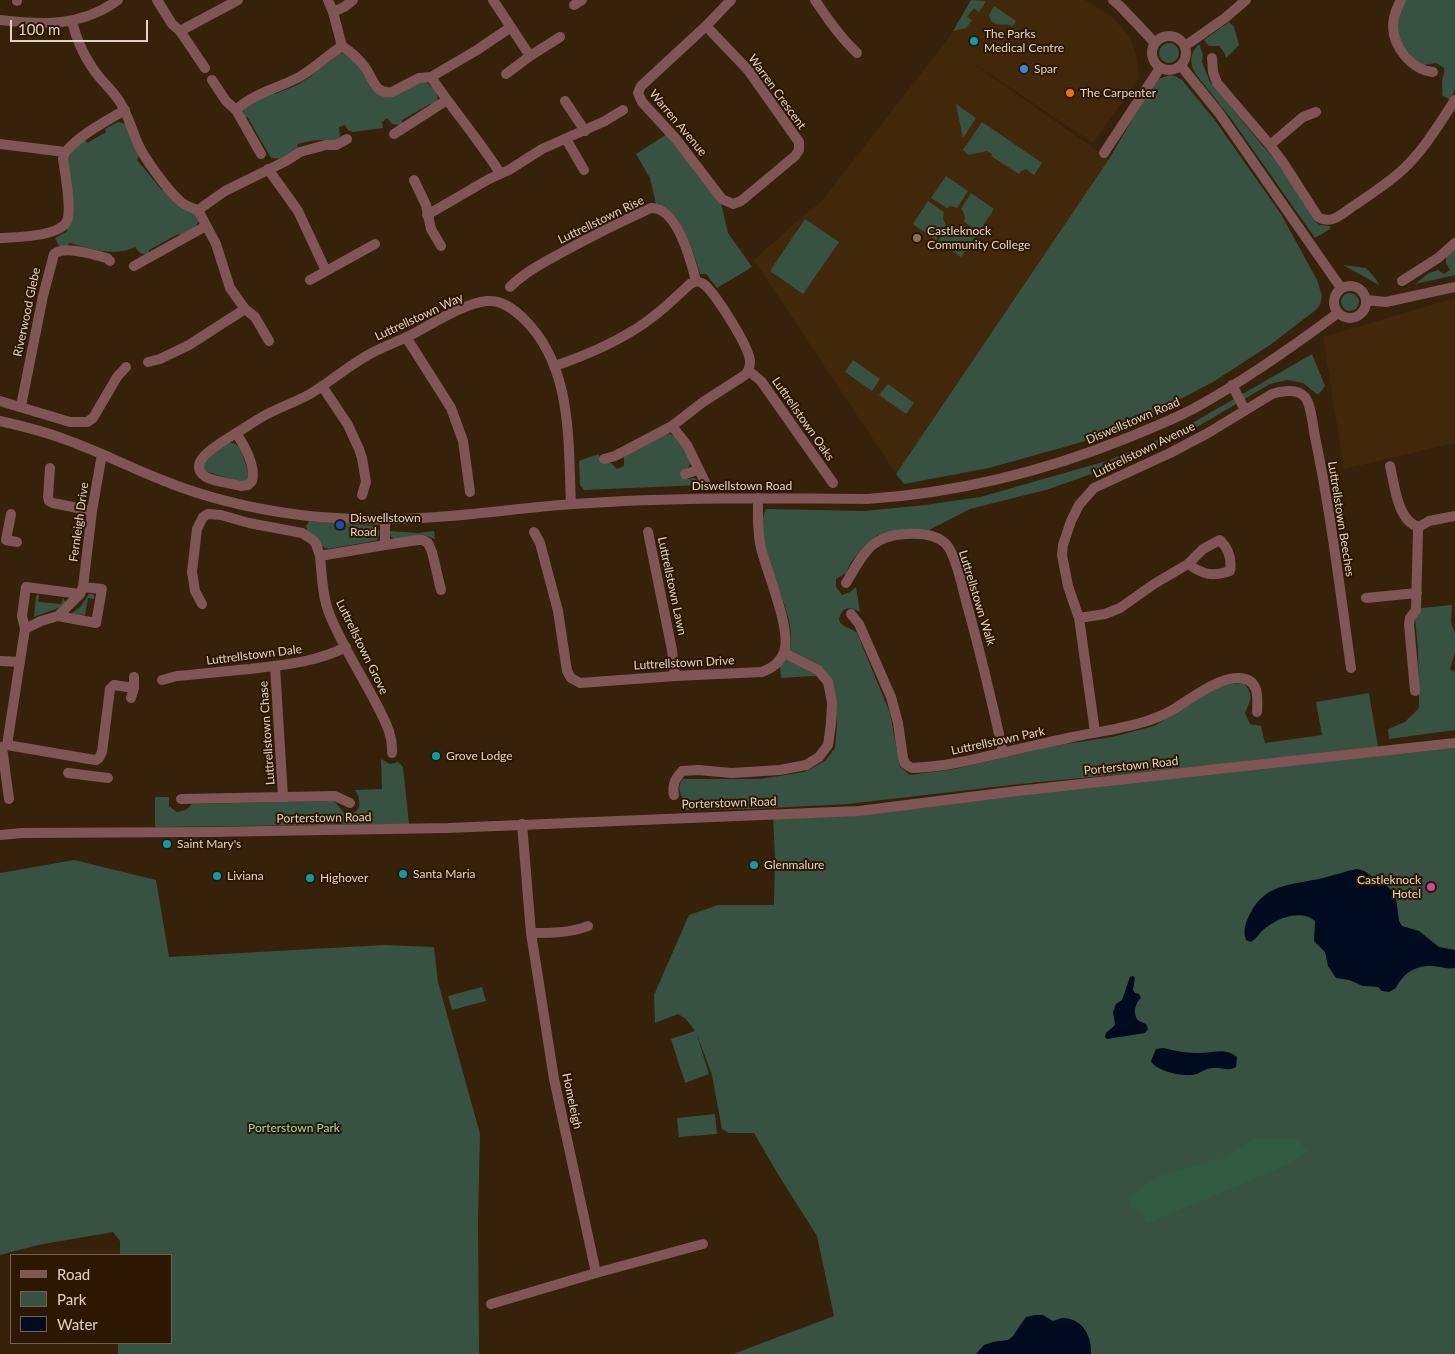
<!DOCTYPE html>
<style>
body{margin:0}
#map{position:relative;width:1455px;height:1354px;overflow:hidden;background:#36210a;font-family:Lato,sans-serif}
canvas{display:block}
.legend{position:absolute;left:10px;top:1254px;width:162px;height:90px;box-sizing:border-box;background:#2c1702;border:1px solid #746250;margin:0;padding:6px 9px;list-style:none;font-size:15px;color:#e1d2c6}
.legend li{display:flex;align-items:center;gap:10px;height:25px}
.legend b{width:25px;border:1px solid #746250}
.scale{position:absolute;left:10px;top:20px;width:138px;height:22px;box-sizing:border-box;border:2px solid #e1d2c6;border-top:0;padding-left:6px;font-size:15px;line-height:18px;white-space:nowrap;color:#e1d2c6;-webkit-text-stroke:4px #2c1702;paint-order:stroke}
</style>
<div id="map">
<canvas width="1455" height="1354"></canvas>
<ul class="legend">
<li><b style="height:6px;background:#7f5555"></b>Road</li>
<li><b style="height:14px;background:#385242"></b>Park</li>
<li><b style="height:14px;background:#000b1f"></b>Water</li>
</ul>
<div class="scale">100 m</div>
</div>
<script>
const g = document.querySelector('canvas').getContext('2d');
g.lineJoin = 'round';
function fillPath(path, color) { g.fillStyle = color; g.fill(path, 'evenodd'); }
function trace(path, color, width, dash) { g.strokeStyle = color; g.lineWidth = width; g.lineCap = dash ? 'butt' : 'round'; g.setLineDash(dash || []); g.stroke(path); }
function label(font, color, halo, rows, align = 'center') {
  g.font = font + ' Lato,sans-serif'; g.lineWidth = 4; g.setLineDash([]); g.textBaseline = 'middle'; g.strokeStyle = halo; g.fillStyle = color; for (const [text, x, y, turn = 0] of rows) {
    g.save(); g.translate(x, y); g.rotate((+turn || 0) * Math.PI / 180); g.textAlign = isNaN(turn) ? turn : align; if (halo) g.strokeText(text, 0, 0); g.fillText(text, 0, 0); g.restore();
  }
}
fillPath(new Path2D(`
 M972 0H1085L1112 17 1130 37 1136 55 1139 78 1093 143 964 57 1109 159 896 474 754 260 803 216 821 202 944 44 960 21Z
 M1455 298V443L1344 469 1323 337Z`), '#42280b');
fillPath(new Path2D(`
 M971 0 986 1 979 12 974 8 967 17 972 20 966 28 953 31Z
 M1406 0H1455V89L1450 100 1442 95C1443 90 1442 88 1442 83 1442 77 1445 74 1444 68L1436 63 1423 65 1414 59 1400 41 1397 26 1401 10Z
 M994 6 1016 21 1013 26C1004 22 1001 28 991 21L989 15Z
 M1229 22 1234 27 1239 45 1226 58 1224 52 1219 46H1209L1204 40Z
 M1159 53a10 10 0 1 1 20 0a10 10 0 1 1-20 0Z
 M1199 44 1203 54 1202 62 1210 82 1278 164 1288 178 1315 222 1320 225 1330 226V229L1315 238 1232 120 1195 73C1189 62 1190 53 1199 44Z
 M340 53C360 56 364 82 378 94L421 81 426 82C432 87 440 94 437 102L433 105 430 104 402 120V123L399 125 392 124 387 118 382 122 383 128 353 132 348 130 345 125 339 127 340 136 335 141C323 139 311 140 298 144L297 148 281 159 271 158 248 118 244 116 243 112 246 106 273 93 275 94 297 85 312 76V75Z
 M1170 75 1177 77 1182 80 1214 119 1281 214 1317 280 1322 296 1320 305 1317 309 1270 345 1213 382 1157 411 1082 442 989 468 904 484 896 474 1109 159 1133 118 1158 79Z
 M956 104 976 118 963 138Z
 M118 122 126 124 139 156 137 160 162 190H165C169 196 173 203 180 207 184 210 191 211 195 214 206 224 188 231 181 235L178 234 149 250V252L146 255 140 253 135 247C115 257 91 249 70 243L66 246H59L55 238 68 231 66 229 67 162 73 149 85 140 87 143 106 132 105 129Z
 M982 122 1042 163 1034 175 1026 169 1021 171 1019 174 991 156 992 154 987 151 968 155 963 150Z
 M667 134 721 203 728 233 752 267 717 288 706 274H700C695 255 679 205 656 204L650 178 636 154Z
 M946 176 968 191 957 208 951 206 947 208 931 198Z
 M971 193 994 209 979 232 963 221 965 219 964 213 961 209Z
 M928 201 944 212 943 219 946 225 936 240 913 224Z
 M805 219 839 242 803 294 770 271Z
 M961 224 977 234 961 257 938 241 949 226 951 228 958 227Z
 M1455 248V275L1415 284 1429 273 1438 270 1444 274 1450 270 1446 263V257Z
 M1343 265 1366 268 1376 279 1379 285Z
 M1341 302a9 9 0 1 1 18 0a9 9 0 1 1-18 0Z
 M1312 354 1325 386 1318 395 1303 383 1287 380 1270 384 1192 430 1111 467 1049 489 970 509 929 530 893 531 878 535 865 545 851 562 846 573 836 579V587L842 595 850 592 856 587 860 612C849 606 842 606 839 620 843 629 851 627 857 633L890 713 900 767 910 775 955 769 1053 746 1112 737 1154 726 1214 689 1230 684 1244 683C1254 696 1251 699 1245 713L1250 724 1261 726 1265 743 1322 735 1316 702 1369 693 1378 747 1204 766 1020 784 848 804 750 809 685 810C685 796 674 791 683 779H760L804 772 825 761 835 748 837 725 833 685 829 675 781 678 780 666C818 630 746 555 766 509L864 511 925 505 980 497 1107 461 1175 433Z
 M853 360 880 379 872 391 845 372Z
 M888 384 914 403 906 414 879 395Z
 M670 434C682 439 687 452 691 463L687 469 685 479 695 478 701 485 584 490 580 485 579 461 598 454 603 463H611L617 469 624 466V457L626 455 665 435Z
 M229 443C232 443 234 443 237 445 241 449 251 475 247 480 245 482 242 482 239 482L208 472 203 468V461Z
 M309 521 375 526 379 530V535L377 540 374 541 328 549 321 546 308 534 306 526Z
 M389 531 418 533 434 531 435 539 424 535 395 539 391 537Z
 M39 594 38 602 61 604 63 598 65 601 64 605 61 607 34 617 36 596Z
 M89 594H93L94 596V599L88 598 85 615 73 614 72 613 80 607Z
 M1452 605 1451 622 1455 634V652L1450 670 1455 671V730L1389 739 1388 729 1405 722 1419 708 1418 649 1415 618 1421 608Z
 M1455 748V1354H733L834 1316 817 1236 779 1176 754 1133H729L722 1129 712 1075 696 1032 709 1074 685 1083 671 1039 695 1031 686 1019 678 1014 655 1023 654 995 689 915 718 905H774L775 858 773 814 859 811Z
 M381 759 390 764 398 762 403 767 409 824 155 827V797H169V806L177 812 186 810 192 804 332 801 336 803 344 813C361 816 363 802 355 790L382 789Z
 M74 860 156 880 169 957 384 945 434 947 438 982 480 1134 478 1220 479 1354H118V1343H171V1255H120V1241L113 1232 38 1245 0 1255V873Z
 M482 987 486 1001 452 1010 448 996Z
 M715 1114 717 1134 679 1137 677 1118Z`), '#385242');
fillPath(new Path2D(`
 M1254 1138 1296 1139 1308 1152 1294 1159 1292 1163 1153 1221 1146 1223 1143 1215 1131 1207V1196L1157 1177 1230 1155Z`), '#305b42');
fillPath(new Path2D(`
 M1357 869 1364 871 1386 885 1392 891 1396 898 1399 921 1402 926 1419 931 1439 947 1455 950V968C1446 970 1437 965 1427 966 1413 967 1402 975 1396 988L1389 992 1382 991 1378 987 1363 986 1349 980 1336 978 1328 966 1325 952 1314 941 1315 921C1301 908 1274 919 1262 931 1258 935 1256 939 1251 942L1246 940C1243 931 1245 923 1250 914 1265 883 1293 885 1323 878 1335 875 1346 871 1357 869Z
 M1133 976 1135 978 1133 990 1135 993 1139 994 1141 998C1135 1003 1132 1015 1139 1021 1141 1022 1144 1023 1146 1024L1148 1029 1145 1033 1107 1039 1105 1037 1106 1033 1115 1025 1113 1012 1116 1004 1122 1000 1130 977Z
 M1163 1048C1175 1051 1187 1053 1199 1053 1213 1053 1225 1047 1237 1057L1236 1067C1227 1072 1222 1067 1213 1068 1205 1068 1199 1075 1191 1075 1180 1076 1156 1071 1151 1061L1156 1049Z
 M1035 1315H1043L1053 1321C1057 1320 1060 1318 1064 1318 1083 1319 1092 1337 1091 1354H976L984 1345 993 1342 1008 1340 1013 1336 1026 1317Z`), '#000b1f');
trace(new Path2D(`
 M157 0 172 24 180 31 205 68
 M328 0 333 12 342 46C351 52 358 58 364 66 373 77 374 95 392 92L419 78 431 77
 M493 0 530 56
 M815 0C828 19 839 36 857 53
 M1113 0 1120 6 1155 43
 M1401 0C1397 8 1393 16 1393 26 1393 47 1412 70 1433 72
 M17 1V0
 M574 5 582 0
 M333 12 344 7 353 0
 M0 20C43 25 81 27 118 0
 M72 21C77 42 86 61 100 78 107 86 114 93 120 102 128 115 132 130 138 144 144 158 169 192 181 202 186 206 192 208 198 210
 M706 26 748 70 799 142V150L795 156 741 201 733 204 722 199 676 139 642 102 638 93 641 86 706 26 731 0
 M180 31 238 0
 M1152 53a17 17 0 1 1 34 0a17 17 0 1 1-34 0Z
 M1185 46 1225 18 1246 0
 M1212 58 1213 72 1217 83 1270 145 1284 164 1318 217C1331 225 1342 214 1352 207 1368 196 1384 186 1399 173 1422 153 1438 126 1455 100
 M1181 66 1219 113 1341 288
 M506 74 530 56 560 37
 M431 77C453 110 479 140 500 173
 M431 77 477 50 511 27
 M212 80 226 101 236 110 261 154
 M565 101 585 131
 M236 110C255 92 280 88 301 76 316 67 328 55 342 46
 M394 134 447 100
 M566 139 584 170
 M0 144 65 152
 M1270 145 1303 117 1316 112
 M1104 153 1160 68
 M268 169 298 211 326 271
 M414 180 426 205 431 229 441 246
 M198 210 225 191 286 161 300 152 326 145H336L347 139
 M198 210 216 244 230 288 245 309 255 317 269 341
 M427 215 489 179 509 170 542 149 605 121 623 110
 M0 238C16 237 59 237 67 221 72 209 65 173 63 159 65 142 110 119 125 110
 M134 266 206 226
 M310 280 375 244
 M1402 281 1438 258 1455 243
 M1334 302a16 16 0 1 1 32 0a16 16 0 1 1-32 0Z
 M510 287C525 272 543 263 561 253 590 237 620 222 651 208 677 207 691 261 696 281
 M1366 300 1386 302 1455 287
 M406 337 451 408 463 441 470 492
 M148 362 160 359 189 345 245 309
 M555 366C587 355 618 342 646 322 662 311 676 297 690 284L696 281C700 282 703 283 706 286 717 297 749 346 750 361 750 367 749 371 745 375L703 402 672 426 615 456 604 459
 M749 371 761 381 833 483
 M1232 385 1245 410
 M322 386 348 425 359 449 362 458 366 482 362 495
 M0 401 70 422H87L93 418 117 377 126 367
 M21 406 43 296 54 254C65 245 94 255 107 258L110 261
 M0 421C22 426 43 431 64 439 98 451 129 467 162 480 206 498 253 509 300 515 345 520 391 521 437 517 483 514 528 507 574 504 671 497 769 498 867 499 957 493 1043 472 1127 438 1149 429 1172 420 1193 409 1244 381 1291 348 1338 313
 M672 426 687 445 705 482
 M236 433C245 428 253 422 262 417 277 408 294 403 310 394 328 383 345 369 363 358 378 348 395 343 411 335 432 324 464 303 487 301 502 300 513 309 523 318 573 366 568 441 571 504
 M236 433C244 445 256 466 252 481L248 485 241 486C230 483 216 482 206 477 182 462 226 440 236 433Z
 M1390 466C1395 486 1397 521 1419 527
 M50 468 48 497 49 501 53 503 92 511
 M685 474 698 470
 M11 514 6 540 17 542
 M385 520V545L418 540H423L428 543 432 552 441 590
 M534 532 540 543 558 611 567 671 571 678 580 683 675 676 762 672C772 668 780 663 784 652 792 630 767 573 761 548 757 532 758 514 758 498
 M648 532 672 650 675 676
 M385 545 320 556C322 575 322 595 329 613 342 646 363 677 379 709 386 723 393 736 392 753
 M846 583C863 555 870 535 907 534 920 533 936 534 946 544 956 555 962 586 966 601 980 651 992 702 1003 752
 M1366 598 1417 593
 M202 604 195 591 192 572 197 529 203 517 208 514 221 515 249 523 302 533 313 540 316 544 320 556
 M851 614 859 624 891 697 898 723 903 758 905 764 912 768C943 767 972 760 1002 753 1024 747 1046 743 1068 738 1095 732 1124 729 1150 720 1158 717 1166 714 1174 709 1192 698 1217 678 1238 678 1259 678 1258 696 1257 712
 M58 616 96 623 102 589 83 587
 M1079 618 1105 614 1120 608 1154 584 1188 564 1203 549 1220 540C1228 548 1232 559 1230 571 1212 577 1204 575 1188 564
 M25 629 22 616 26 587 80 594
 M0 661 20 662
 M275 666 283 797
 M162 680 177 676C201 674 225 671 250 669 283 665 317 662 346 647
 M1415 691 1409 624 1410 618 1416 610 1418 531 1419 527 1429 521 1455 516
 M131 698 134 688V677
 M1095 732 1079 618 1068 586 1062 555 1063 545 1071 521 1079 505 1094 488 1170 453 1208 433 1272 394C1282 391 1297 388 1305 397 1311 404 1313 427 1315 437 1331 513 1340 591 1351 668
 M7 745 25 629 41 621 58 616 80 594 83 587 92 511 102 454
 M2 747 9 799
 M0 748 7 745 89 759 96 760 99 758 102 752 110 689 114 685 134 688
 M68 773 108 778
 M674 795C672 785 675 779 682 771L698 770 732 773 780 770 806 765 819 757 828 745 831 724 832 702 828 682 818 670 784 653
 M181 799 335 796 350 803
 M522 824 531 933 554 1079 596 1273
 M0 835 22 833 208 832 448 828 859 811 1017 791 1455 743
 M531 933C550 933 571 933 588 926
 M491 1304 596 1273 703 1244`), '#7f5555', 10);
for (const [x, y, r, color] of [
 [974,41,5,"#0f9aa8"],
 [1024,69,5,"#3f7fe0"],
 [1070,93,5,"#e8710a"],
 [917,238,5,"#8d6e63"],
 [340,525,5,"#1a4fb4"],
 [436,756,5,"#0f9aa8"],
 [167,844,5,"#0f9aa8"],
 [754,865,5,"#0f9aa8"],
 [403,874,5,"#0f9aa8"],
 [217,876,5,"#0f9aa8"],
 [310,878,5,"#0f9aa8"],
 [1431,887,5,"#d1479c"]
]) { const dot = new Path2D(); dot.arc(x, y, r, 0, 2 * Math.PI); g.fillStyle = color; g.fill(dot); trace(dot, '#2c1702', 2); }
label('12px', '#e1d2c6', '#2c1702', [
 ["The Parks",984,34],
 ["Medical Centre",984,48],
 ["Spar",1034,69],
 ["The Carpenter",1080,93],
 ["Castleknock",927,231],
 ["Community College",927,245],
 ["Diswellstown",350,518],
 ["Road",350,532],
 ["Grove Lodge",446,756],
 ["Saint Mary's",177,844],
 ["Glenmalure",764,865],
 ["Santa Maria",413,874],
 ["Liviana",227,876],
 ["Highover",320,878],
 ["Castleknock",1421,880,"right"],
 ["Hotel",1421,894,"right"]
], 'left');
label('12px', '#e1d2c6', '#2c1702', [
 ["Warren Crescent",777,92,54],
 ["Warren Avenue",678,123,50],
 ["Luttrellstown Rise",601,220,-26],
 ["Riverwood Glebe",27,312,-78],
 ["Luttrellstown Way",419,317,-25],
 ["Luttrellstown Oaks",803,419,55],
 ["Diswellstown Road",1133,421,-23],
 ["Luttrellstown Avenue",1144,450,-26],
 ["Diswellstown Road",742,486],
 ["Luttrellstown Beeches",1341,519,81],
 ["Fernleigh Drive",79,522,-82],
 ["Luttrellstown Lawn",672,586,78],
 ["Luttrellstown Walk",977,598,73],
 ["Luttrellstown Grove",362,647,64],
 ["Luttrellstown Dale",254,655,-7],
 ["Luttrellstown Drive",684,663,-3],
 ["Luttrellstown Chase",267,733,-94],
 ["Luttrellstown Park",998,741,-12],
 ["Porterstown Road",1131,766,-6],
 ["Porterstown Road",729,803,-2],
 ["Porterstown Road",324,818,-1],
 ["Homeleigh",572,1101,78]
]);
label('12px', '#95ddb1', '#2c1702', [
 ["Porterstown Park",294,1128]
]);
</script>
